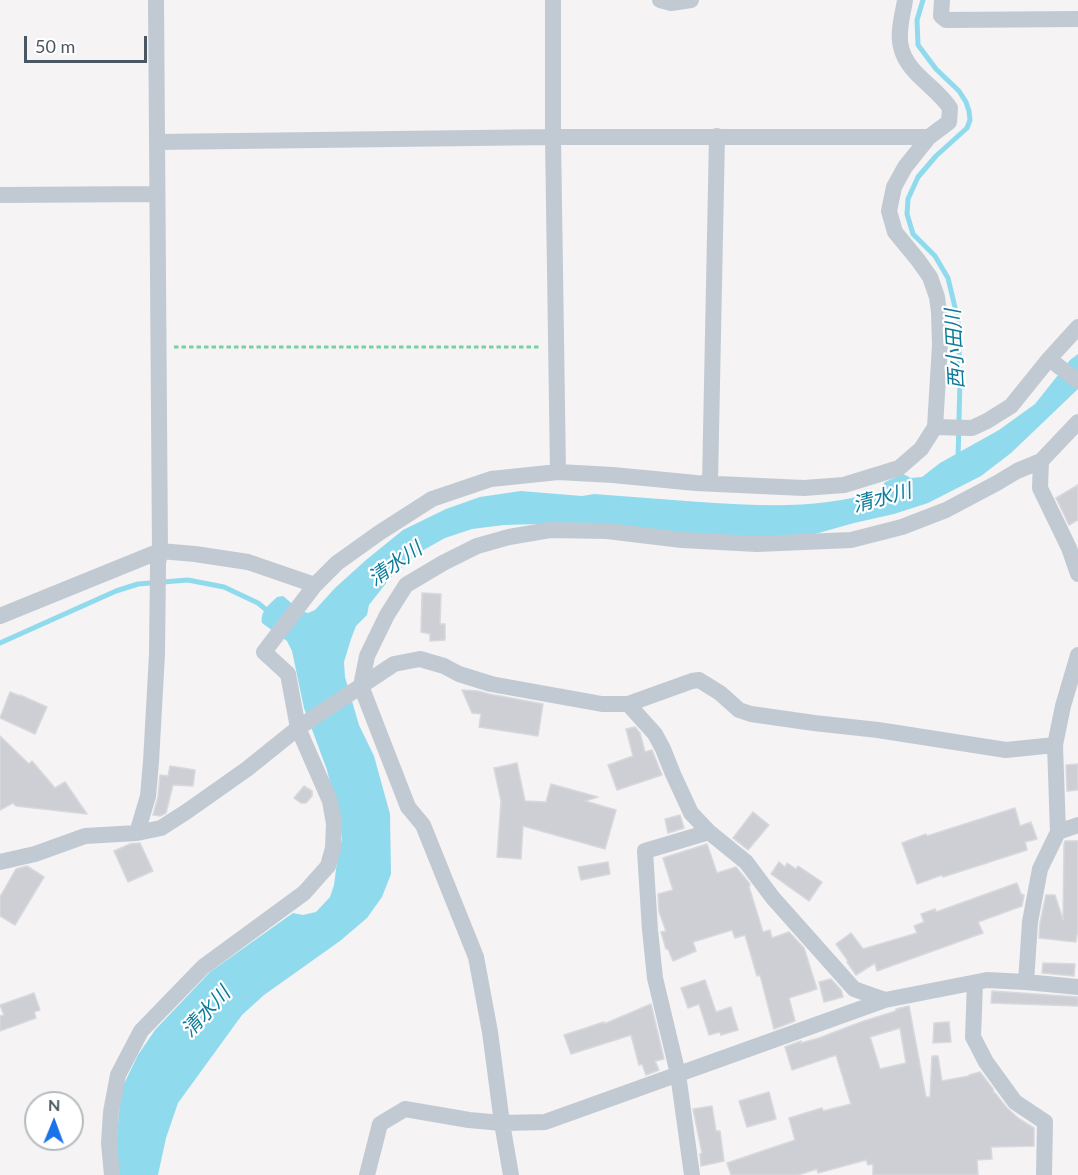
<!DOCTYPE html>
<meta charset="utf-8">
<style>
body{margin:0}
#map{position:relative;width:1078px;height:1175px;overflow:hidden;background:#f5f3f3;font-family:Lato,sans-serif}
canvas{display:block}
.north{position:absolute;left:24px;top:1091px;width:60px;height:60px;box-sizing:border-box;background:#fff;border:2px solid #b7bbc0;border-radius:50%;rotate:1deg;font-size:16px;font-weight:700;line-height:24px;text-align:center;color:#4a5661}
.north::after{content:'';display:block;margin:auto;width:21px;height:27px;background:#1a73e8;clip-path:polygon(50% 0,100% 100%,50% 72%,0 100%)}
.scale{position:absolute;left:24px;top:36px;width:123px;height:27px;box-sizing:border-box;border:3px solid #4a5661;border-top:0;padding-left:8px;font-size:18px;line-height:21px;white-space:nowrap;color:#4a5661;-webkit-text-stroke:4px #fff;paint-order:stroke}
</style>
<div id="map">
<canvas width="1078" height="1175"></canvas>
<div class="north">N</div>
<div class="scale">50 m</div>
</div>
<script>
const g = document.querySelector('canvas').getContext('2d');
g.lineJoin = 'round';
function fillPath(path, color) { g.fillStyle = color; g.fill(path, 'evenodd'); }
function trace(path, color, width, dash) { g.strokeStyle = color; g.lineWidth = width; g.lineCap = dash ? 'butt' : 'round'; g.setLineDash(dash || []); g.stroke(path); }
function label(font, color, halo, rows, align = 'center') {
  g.font = font + ' Lato,"Noto Sans JP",sans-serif'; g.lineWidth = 4.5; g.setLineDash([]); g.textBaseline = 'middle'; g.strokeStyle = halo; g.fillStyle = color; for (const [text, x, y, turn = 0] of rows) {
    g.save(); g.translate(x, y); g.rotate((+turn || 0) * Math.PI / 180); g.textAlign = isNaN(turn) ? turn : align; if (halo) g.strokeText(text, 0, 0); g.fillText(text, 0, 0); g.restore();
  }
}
fillPath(new Path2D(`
 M1078 354V389L1011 453 981 476 928 503 894 514 854 523 815 534 752 537 714 536 577 523 504 525 472 529 445 538 420 552 391 577 369 605 367 615 356 626 351 639 344 662 345 677 359 725 374 756 390 814 391 874 382 897 367 918 340 941 264 995 242 1015 178 1103 166 1138 158 1175H119L115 1160 121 1090 138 1055 155 1030 210 972 293 913 303 915 316 912 330 897 334 885 337 862 342 839 340 823 327 770 304 708 292 651 287 641 262 623C260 611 269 605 277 597L283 596 301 611 308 613 315 610 335 588 366 560 403 530 446 509 480 497 521 491 582 496 594 494C629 497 664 499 700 502 764 506 819 510 882 490V486L885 482 903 474 911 478 922 477 940 463 999 430 1035 404 1070 360Z`), '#90daee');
trace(new Path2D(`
 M923 0 917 20 918 45 936 69 959 91 966 102 969 111 970 120 967 128 936 156 918 177 908 199 907 214 913 234 935 256 948 278 958 320 960 380 958 460
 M0 643 116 591 138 584 188 580 224 587 258 603 269 612`), '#90daee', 5);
const building = new Path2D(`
 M1078 485V520L1069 525 1056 498Z
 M422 593 441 594 440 624H445V640L430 641V634L421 632Z
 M462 690 478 691 489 694 543 704 538 736 479 727 481 714 472 713Z
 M10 692 20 696V695L47 707 35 734 0 718Z
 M635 727 640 733 645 752 652 750 662 775 617 790 608 765 633 756 626 729Z
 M0 736 29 764 32 761 55 788 65 782 87 814 16 806 13 803 0 810Z
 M517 763 525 801 546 802 551 784 598 797 585 801 616 810 605 849 523 826 521 859 497 857 501 801 494 768Z
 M1078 764V790L1067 791 1066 765Z
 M170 766 195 770 193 786 173 785 166 813 160 816 153 815 158 797 160 775 168 776Z
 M304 786 312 791V796L306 803H301L294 798Z
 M1015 808 1020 826 1031 822 1037 839 1025 842 1027 850 943 877 942 875 917 884 902 843 926 834 927 836Z
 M753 812 769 825 748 850 733 838Z
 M680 815 684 828 668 833 665 819Z
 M1065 841H1078V928L1076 942 1039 938 1040 923 1046 895H1055L1063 920 1064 844Z
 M140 843 153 871 128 882 114 851 130 844Z
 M707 844 717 873 736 867 750 884 749 887 763 932 770 930 772 938 789 932 804 948 817 989 789 998 795 1021 774 1029 760 975 757 976 745 935 735 938 732 930 693 942 696 951 673 961 668 949H666L661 932 666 931 659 912 658 894 673 890 663 858Z
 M608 862 610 874 581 880 578 867Z
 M779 862 785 867 787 863 796 869 798 866 822 882 809 901 771 874Z
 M27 866 44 877 15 925 0 916V897L16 869Z
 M1017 883 1021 894 1024 895 1022 906 978 922 983 933 877 971 875 963 856 975 847 962 848 961 836 944 851 933 863 949 917 933 914 926 924 922 921 914 935 909 936 912Z
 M1043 963 1075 964 1074 976 1042 973Z
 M831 979 841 990 843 997 824 1002 819 982Z
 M705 980 716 1012 731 1007 738 1030 721 1035 720 1032 709 1035 699 1004 688 1008 681 988Z
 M992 991 1078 997V1006L991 1003Z
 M34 993 40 1010 34 1012 36 1018 0 1031V1016L4 1015 0 1005Z
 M651 1004 664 1059 655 1061 659 1070 646 1075 642 1064 639 1065 631 1035 571 1054 564 1035 604 1022V1024Z
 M909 1006 926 1097H930L932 1056H938L942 1081 969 1076V1075L980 1072 993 1089 994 1093H995L1007 1108 1018 1118 1034 1128V1146L991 1147 992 1159 977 1160 978 1175H873V1164L868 1165 866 1160 818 1173 817 1169 798 1175H731L727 1163 795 1140 789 1118 822 1108 823 1111 851 1104 836 1055 792 1070 785 1047 801 1041V1043L819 1038 861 1022 896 1011V1009ZM900 1028 906 1063 880 1069 870 1037Z
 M949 1022 951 1042 933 1043 934 1023Z
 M769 1092 776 1119 747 1127 739 1101Z
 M712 1106 716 1131H720L724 1161 701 1166 700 1154 702 1153 693 1109Z`);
fillPath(building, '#cdcfd5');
trace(building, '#d7d9de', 1.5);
trace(new Path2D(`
 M174 347H540`), '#7ad0a6', 3, [4.5, 3]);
trace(new Path2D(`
 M553 0V137L558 472
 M660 0 671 3 691 0
 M942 0 941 16 946 20 1078 19
 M157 142 553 137H929
 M0 195 157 194
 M1049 359 1078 381
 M1078 422 1041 461 1040 488 1069 548 1078 574
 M935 427 972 428 987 421 1011 406 1049 359 1078 327
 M710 483 717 136
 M0 616 160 551 195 554 248 562 315 585
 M628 704 692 681 699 680 720 693 739 710 751 714 814 723 878 730 1006 750 1055 745
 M1058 832 1078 825
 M137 833 148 796 151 762 157 654 158 564 160 551 156 0
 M0 862 35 854 85 836 137 833 161 828 186 812 247 769 298 728 394 664 420 659 444 666 459 674 491 684 602 704H628L655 734 663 749 673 774 691 813 709 832 746 862 773 898 854 989 885 1000
 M1026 982 1030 922 1040 869 1058 832 1055 745 1063 706 1078 655
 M975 983 973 1037 986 1062 1015 1102 1045 1122 1044 1175
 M112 1175 109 1143 111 1112 118 1075 141 1031 203 967 304 893 328 866 333 848 334 824 330 801 298 728 288 674 264 652 315 585 337 563 379 533 432 499 491 479 558 472 613 475 696 483 804 488 844 485 899 468 921 449 935 427 940 345 939 312 937 297 930 277 918 260 895 232 889 211 894 187 905 167 929 137 949 122 950 108C936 86 907 74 901 47 897 33 903 14 905 0
 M367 1175 380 1124 405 1109 469 1120 502 1123 545 1122 885 1000 987 980 1026 982 1078 987
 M511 1175 502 1123 490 1032 476 957 423 825 408 807 361 686 367 656 387 615 406 585 443 563 477 546 509 537 550 530 607 531 682 540 757 544 851 540 902 527 946 510 997 483 1017 471 1041 461
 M692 1175 678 1074 655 978 650 930 645 851 709 832`), '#c1cad2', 16);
label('italic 20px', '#0c7c9b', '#fff', [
 ["西小田川",955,349,-93],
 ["清水川",882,498,-15],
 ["清水川",395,564,-35],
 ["清水川",206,1012,-47]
]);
</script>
